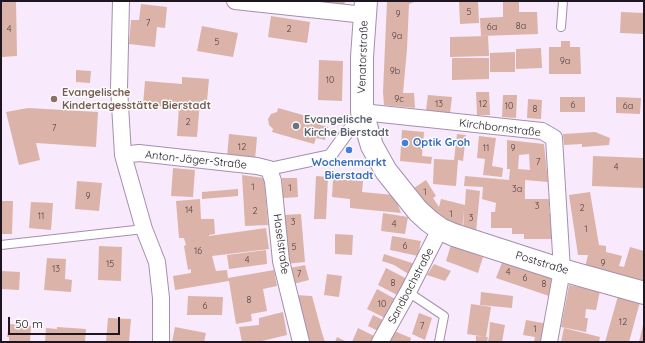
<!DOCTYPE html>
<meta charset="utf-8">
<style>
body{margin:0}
#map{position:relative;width:645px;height:343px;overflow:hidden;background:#f8eafc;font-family:Quicksand,sans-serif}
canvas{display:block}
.frame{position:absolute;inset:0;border:2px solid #1d1520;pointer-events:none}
.scale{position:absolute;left:8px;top:317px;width:112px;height:18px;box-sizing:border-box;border:2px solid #1d1520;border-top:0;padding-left:5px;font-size:12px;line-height:14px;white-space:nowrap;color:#1d1520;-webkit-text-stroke:3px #fcfcfc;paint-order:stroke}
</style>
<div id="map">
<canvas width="645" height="343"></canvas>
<div class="frame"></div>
<div class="scale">50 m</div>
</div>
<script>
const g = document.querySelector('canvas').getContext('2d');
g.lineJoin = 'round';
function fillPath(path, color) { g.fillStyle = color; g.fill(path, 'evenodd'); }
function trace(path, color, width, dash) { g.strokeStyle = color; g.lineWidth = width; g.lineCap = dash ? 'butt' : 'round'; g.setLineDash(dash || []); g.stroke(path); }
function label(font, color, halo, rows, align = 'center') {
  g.font = font + ' Quicksand,sans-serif'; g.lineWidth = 3; g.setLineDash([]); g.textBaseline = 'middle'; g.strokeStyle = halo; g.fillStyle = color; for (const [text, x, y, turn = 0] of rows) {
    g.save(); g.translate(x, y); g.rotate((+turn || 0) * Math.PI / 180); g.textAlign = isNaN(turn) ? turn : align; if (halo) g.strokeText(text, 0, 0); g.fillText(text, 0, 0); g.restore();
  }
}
fillPath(new Path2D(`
 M1 1H16L17 56 1 57Z
 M316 1H345L344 6 316 2Z
 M387 1H417L409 4 407 49 403 93H414L415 108 384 105 383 92Z
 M459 1H478L479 23 460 24Z
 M503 1H519V12H537L538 34 481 36 480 18 503 17Z
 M141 4 167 7 165 28 157 27 155 47 129 44 131 20H139Z
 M621 12 644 13V34L620 33Z
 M271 16 310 22 307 43 268 37Z
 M202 26 238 33 233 57 197 51Z
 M488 36 489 56 450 57V37Z
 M561 41H570V47H580L581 74H549V47H561Z
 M541 48 542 68 516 69V49Z
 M515 52V72H490V53Z
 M452 58H489V79L452 80Z
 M319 60 343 61 342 101 318 100Z
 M76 70 91 71 90 83 76 82Z
 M182 77 209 79 207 101H200L197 137 177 136 179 107 143 105 145 81 182 84Z
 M476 92H489L490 115H477Z
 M428 95 452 97 450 113 426 110Z
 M503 95H517L516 118 502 117Z
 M560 97H585V112H560Z
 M616 97 641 98 640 114 616 113Z
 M528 99 542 100 541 119 527 118Z
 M28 108 98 112 96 147 36 143 40 160 19 165 6 112Z
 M278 108 321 120 320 125 328 127 325 140 316 138 314 144 272 132 273 129 269 125 268 119 271 114 277 112Z
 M402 130 424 132 422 156 432 157 431 164 400 161Z
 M595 132 610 138 609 145 582 147V144L564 145 563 134Z
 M229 134 257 137 255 160 227 157Z
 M457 134 466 135 463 161 458 160 456 186 433 184 434 159 454 160Z
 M479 136 496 138 492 166 503 168 502 177 483 175 485 159 477 158Z
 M507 140 544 144 548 182 525 180V199H549V213H553V239H524V234H512V228H491V212H495L496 203 482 199 483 187 464 186 465 176 509 180 510 169H507ZM529 154 530 170 518 169 519 155Z
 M593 156 644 158V188L592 186Z
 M173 168 195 170 193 197 171 196Z
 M242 175 264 178 268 225 245 226Z
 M316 176 328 177 326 219H314Z
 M282 178H297L298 197 283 198Z
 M333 179 363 181 362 192 394 195 401 213 350 208V199L332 197Z
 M426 180 436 196 433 198 439 207 441 199 465 205 466 189 480 191 476 232 463 231 464 211 462 229 436 221 414 188Z
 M77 181 102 183 99 211 75 209Z
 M238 189V196L202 199V192Z
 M590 192 599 245 606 246V252L622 256 619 266 624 267 630 247 644 251V283L585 267 588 255H578L569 195Z
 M200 199 201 219H214L215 234 209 235V236L266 228 269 249 212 256 216 271 227 270 228 278 274 270 277 286 263 289 267 311 251 314 252 321 236 324 229 281 175 290 173 276 191 273V269L188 270 184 246 186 245 184 238H179L176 201Z
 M1 201H13L12 234H1Z
 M31 202 53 203 51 230 29 228Z
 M383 213 408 217 405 234 381 231Z
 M301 214 305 262 286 264 283 215Z
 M335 234 353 235 352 255 335 254Z
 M392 236 421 241 418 256 390 250Z
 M451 245 483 257 478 273 446 261Z
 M99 246 122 247 121 281 98 280Z
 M266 250 267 264 229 269 227 255Z
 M384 254 415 264 410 275 394 265 382 261Z
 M47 258 66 259 65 279 72 280 71 292 44 290Z
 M503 260 558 279 552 297 496 278Z
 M434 264 451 271 445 281 427 275Z
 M305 265 309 280 293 284 290 268Z
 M386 268 409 280 401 297 378 285Z
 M1 271 20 272 19 290 1 289Z
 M327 274 342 276 339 297 324 295Z
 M569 285 600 291 596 310 586 309 585 318H588L586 332 561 327Z
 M377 289 397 300 387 319 367 309Z
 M481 292 513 296 512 308 480 305Z
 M295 295 312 296 322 333 325 342H307Z
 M188 296 223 297 222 315H187Z
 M618 296 640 302 629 342H605Z
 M471 304 491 307 486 337 467 334Z
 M283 312 287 335 258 342H242L239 327 259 325V318Z
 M419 313 432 318 425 340 412 334Z
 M373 315 385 321 380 332 368 326Z
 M108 318 131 319 129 342H106Z
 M526 320 548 324 544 342H534L535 337 523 335Z
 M490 322 505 325 502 342H488L489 337H490H489Z
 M9 324 31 326 30 342H9V337H7Z
 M643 325 644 342H639Z
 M57 327 86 329 85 342H45L46 328 57 329Z
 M175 327 206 333 204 342H172Z
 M358 328 376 337 374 342H352Z
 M564 328 600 337 599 342H561Z
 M394 331 411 338 410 342H390Z
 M476 336 488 337 487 342H476Z
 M337 337 347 342H335Z`), '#dbb3a9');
const service = new Path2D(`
 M561 27 563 1
 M1 245 144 229
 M408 292 444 316 439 342`);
const pedestrian = new Path2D(`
 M269 169 330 156 362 112`);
const minor = new Path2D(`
 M121 1 119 88 123 155 144 229 157 262 161 298V342
 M235 1 365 15
 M362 112 542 131 554 138 562 270 549 342
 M123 155 139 153 257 166 269 169 273 181 281 261 301 342
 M380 342 408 292 440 229`);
const secondary = new Path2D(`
 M366 1 362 57V112L372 146 386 171 418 211 429 221 440 229 454 235 562 270 644 293`);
trace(service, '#a58fac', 10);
trace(pedestrian, '#a58fac', 14);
trace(minor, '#a58fac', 18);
trace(secondary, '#a58fac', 24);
trace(service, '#fff', 8);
trace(pedestrian, '#fff', 12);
trace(minor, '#fff', 16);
trace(secondary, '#fff', 22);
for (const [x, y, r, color] of [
 [54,99,4,"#8d6e63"],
 [296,126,4,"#6b7280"],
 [405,143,4,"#3f7fe0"],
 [349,150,4,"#3f7fe0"]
]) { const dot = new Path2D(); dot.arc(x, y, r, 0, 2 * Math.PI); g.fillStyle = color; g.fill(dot); trace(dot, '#fcfcfc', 1.5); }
label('9px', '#4c3c42', null, [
 ["5",469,12],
 ["9",398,14],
 ["7",148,23],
 ["8a",521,26],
 ["6a",492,27],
 ["4",9,29],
 ["2",289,29],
 ["9a",397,36],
 ["5",217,42],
 ["9a",565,61],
 ["9b",395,71],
 ["10",330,80],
 ["9c",399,99],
 ["13",439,104],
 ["12",483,104],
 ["6",573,105],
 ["10",509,106],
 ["6a",628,106],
 ["8",535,109],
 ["2",188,122],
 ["7",54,128],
 ["12",242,147],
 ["11",486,148],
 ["9",513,148],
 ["7",538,162],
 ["4",616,167],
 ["1",253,187],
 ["1",290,188],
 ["3a",517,189],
 ["1",425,192],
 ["9",88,196],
 ["3",537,206],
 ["2",582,208],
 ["14",189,210],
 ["2",255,211],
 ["1",451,214],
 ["11",41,216],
 ["3",471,218],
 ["3",293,222],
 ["4",394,224],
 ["1",586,229],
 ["6",405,246],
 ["5",294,247],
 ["16",198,251],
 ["4",247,260],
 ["9",603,263],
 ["15",110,264],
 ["13",56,269],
 ["4",508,272],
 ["7",299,274],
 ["6",525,278],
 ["8",393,283],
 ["8",544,284],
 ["8",249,300],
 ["10",382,304],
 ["6",205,306],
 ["12",623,322],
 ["7",422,326],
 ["1",535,329]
]);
label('11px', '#1d1520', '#fcfcfc', [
 ["Venatorstraße",363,57,-88],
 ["Kirchbornstraße",500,128,7],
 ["Anton-Jäger-Straße",196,160,6],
 ["Haselstraße",281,244,82],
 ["Poststraße",542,263,17],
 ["Sandbachstraße",411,286,-62]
]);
label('bold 11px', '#785e54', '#fcfcfc', [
 ["Evangelische",62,93],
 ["Kindertagesstätte Bierstadt",62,106]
], 'left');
label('bold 11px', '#5b616d', '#fcfcfc', [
 ["Evangelische",304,120],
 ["Kirche Bierstadt",304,133]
], 'left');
label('bold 11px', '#366cbe', '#fcfcfc', [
 ["Optik Groh",413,143],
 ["Wochenmarkt",349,163,"center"],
 ["Bierstadt",349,176,"center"]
], 'left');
</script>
